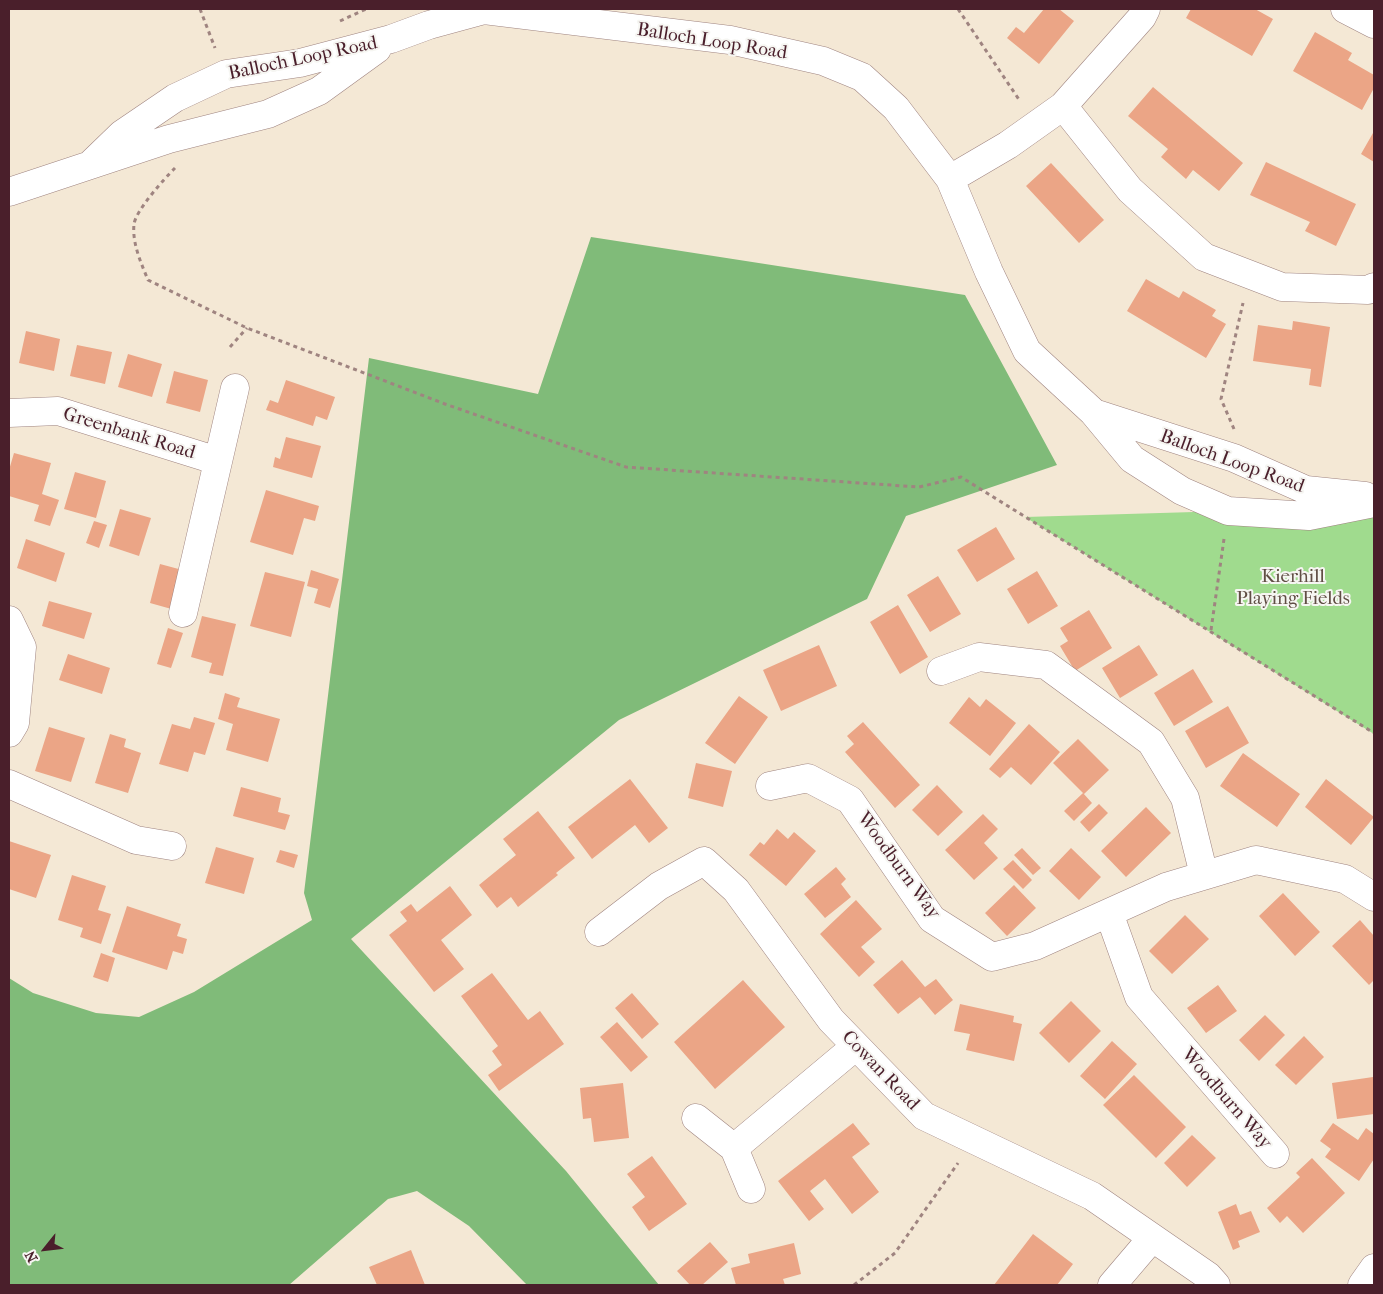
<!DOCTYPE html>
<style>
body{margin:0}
#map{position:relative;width:1383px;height:1294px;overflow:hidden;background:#f4e8d5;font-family:"IM FELL French Canon",serif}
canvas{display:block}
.frame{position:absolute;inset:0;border:10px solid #4a1f2b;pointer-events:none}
.north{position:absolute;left:20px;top:1224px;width:50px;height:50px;-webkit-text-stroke:4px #f6f6f2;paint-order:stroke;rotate:241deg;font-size:14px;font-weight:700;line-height:20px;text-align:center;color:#4a1f2b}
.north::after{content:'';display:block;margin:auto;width:18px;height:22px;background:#4a1f2b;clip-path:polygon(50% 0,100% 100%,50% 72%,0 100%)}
</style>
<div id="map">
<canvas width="1383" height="1294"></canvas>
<div class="frame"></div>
<div class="north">N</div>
</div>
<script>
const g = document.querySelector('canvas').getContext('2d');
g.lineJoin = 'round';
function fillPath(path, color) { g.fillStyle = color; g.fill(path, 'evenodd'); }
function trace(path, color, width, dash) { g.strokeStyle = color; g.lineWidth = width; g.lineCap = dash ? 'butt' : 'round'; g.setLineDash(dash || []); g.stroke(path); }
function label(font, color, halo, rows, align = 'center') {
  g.font = font + ' "IM FELL French Canon",serif'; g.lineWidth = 4; g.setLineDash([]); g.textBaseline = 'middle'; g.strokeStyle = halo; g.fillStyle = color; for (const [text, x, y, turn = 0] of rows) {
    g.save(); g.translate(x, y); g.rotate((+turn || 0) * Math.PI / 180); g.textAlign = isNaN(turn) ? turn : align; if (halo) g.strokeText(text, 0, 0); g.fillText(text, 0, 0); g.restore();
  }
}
fillPath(new Path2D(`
 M1374 500V734L1025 517 1228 511Z`), '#a0db8e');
fillPath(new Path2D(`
 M591 237 965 295 1057 465 906 516 867 599 619 720 351 939 566 1171 659 1285H527L469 1226 417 1191 388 1199 289 1285H9V978L33 993 96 1013 139 1017 194 992 312 920 304 893 369 358 538 394Z`), '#80bb79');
fillPath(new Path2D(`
 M1044 9H1059L1074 21 1039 64 1007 38 1016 27 1024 33Z
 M1191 9H1255L1273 19 1252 56 1186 18Z
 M1315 32 1352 53 1348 60 1374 75V88L1362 110 1293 71Z
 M1153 87 1243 163 1219 191 1193 170 1186 179 1161 157 1168 149 1128 116Z
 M1373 133 1374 134V162L1361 154Z
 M1266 162 1356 204 1336 246 1305 231 1310 222 1250 195Z
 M1051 163 1104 220 1079 243 1026 186Z
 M1146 279 1179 298 1183 291 1216 310 1212 316 1226 324 1206 358 1127 311Z
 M1293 321 1330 327 1321 387 1309 385 1311 369 1253 361 1258 325 1292 330Z
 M26 331 60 339 54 371 19 363Z
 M77 345 112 352 105 384 70 376Z
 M128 354 162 364 152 397 118 387Z
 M174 371 208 380 200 412 166 403Z
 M286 380 335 397 327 420 316 416 313 426 266 410 270 400 278 403Z
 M286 437 321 446 312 478 273 467 275 457 280 459Z
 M14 453 51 463 42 494 59 500 50 526 34 521 39 505 9 496V470Z
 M75 472 106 481 96 518 64 509Z
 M266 490 319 506 315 521 304 518 293 555 250 542Z
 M120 509 151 518 139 556 109 546Z
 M94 521 107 525 99 548 86 543Z
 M996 527 1015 559 977 582 957 550Z
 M26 539 65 553 56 582 17 568Z
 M160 564 186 571 175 610 150 603Z
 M311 570 339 579 330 608 314 603 318 589 307 586Z
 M1037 571 1058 606 1028 624 1007 589Z
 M265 572 305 582 291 637 250 626Z
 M938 576 961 614 930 632 907 595Z
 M49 601 92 613 84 639 42 626Z
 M898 605 928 657 900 674 870 622Z
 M1089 610 1112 648 1075 671 1060 646 1068 641 1060 628Z
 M202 616 236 624 223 676 209 673 212 663 191 657Z
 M168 628 183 633 171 668 157 664Z
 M819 645 837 686 781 711 763 670Z
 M1139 645 1158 675 1120 698 1102 668Z
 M68 654 110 668 102 694 59 680Z
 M1193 669 1213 702 1174 726 1154 693Z
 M225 693 240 698 237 707 280 719 268 762 226 750 233 724 218 719Z
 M739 696 768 717 735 764 705 743Z
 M969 697 980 707 986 699 1016 723 990 756 949 723Z
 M1228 706 1249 743 1206 768 1185 731Z
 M194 717 215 723 205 755 194 752 188 772 159 764 172 724 190 729Z
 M863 722 920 785 895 808 845 752 854 744 847 736Z
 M1029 724 1060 752 1031 785 1011 767 1000 778 989 769Z
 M49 727 85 738 71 782 35 771Z
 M110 734 126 739 124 747 141 753 128 793 95 783Z
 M1078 739 1109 770 1084 794 1053 763Z
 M1243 753 1300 794 1277 827 1220 786Z
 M696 763 732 771 723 807 688 798Z
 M630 779 668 828 649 843 635 825 592 859 568 827Z
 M1326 779 1374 817 1351 845 1305 807Z
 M937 785 963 812 938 836 912 810Z
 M241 787 281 798 278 812 290 815 285 830 233 816Z
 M1083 793 1092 803 1074 821 1064 811Z
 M1099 804 1108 813 1089 832 1080 822Z
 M1146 807 1171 833 1126 877 1101 851Z
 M538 811 575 858 556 873 558 875 518 907 511 897 497 908 479 885 516 855 503 839Z
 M983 814 998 829 984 843 998 858 974 880 945 850Z
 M777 829 788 839 794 832 816 851 786 886 749 855 760 842 764 845Z
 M9 841 51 855 36 898 9 889Z
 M216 847 254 858 244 894 205 883Z
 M1022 848 1041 868 1033 875 1014 855Z
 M1071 848 1101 877 1079 900 1049 871Z
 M280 850 298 855 294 868 276 862Z
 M1013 860 1032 880 1023 889 1003 869Z
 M836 867 846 879 841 884 851 897 825 918 804 894Z
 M72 875 106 886 98 910 111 914 101 944 80 937 83 928 58 920Z
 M1014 885 1036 908 1007 936 985 913Z
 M450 886 472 915 441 940 464 969 434 992 389 935 407 921 400 912 411 904 417 912Z
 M1283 893 1320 932 1295 956 1259 916Z
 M856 900 882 929 861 947 875 962 859 977 820 934Z
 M127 906 181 924 177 936 187 939 183 954 173 951 167 970 112 952Z
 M1185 915 1209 939 1172 974 1149 951Z
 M1360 920 1374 936V980L1369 985 1332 946Z
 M101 953 115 958 108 982 93 977Z
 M902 960 925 987 936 979 953 1000 935 1015 920 997 898 1014 873 985Z
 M492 973 528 1020 540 1011 564 1044 499 1091 488 1075 502 1065 492 1051 498 1046 461 996Z
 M743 980 785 1027 715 1089 674 1042Z
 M1218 985 1237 1011 1206 1033 1187 1008Z
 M632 993 659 1024 642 1039 615 1008Z
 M1071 1001 1101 1031 1069 1063 1039 1033Z
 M960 1004 1014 1016 1013 1022 1022 1024 1014 1061 966 1050 970 1034 954 1031Z
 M1265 1015 1285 1035 1259 1061 1239 1040Z
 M617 1022 648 1057 631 1072 600 1037Z
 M1304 1036 1324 1057 1296 1085 1275 1065Z
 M1112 1041 1137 1064 1105 1099 1080 1076Z
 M1134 1075 1186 1127 1156 1158 1103 1105Z
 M1373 1077 1374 1114 1337 1119 1332 1083Z
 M623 1083 629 1138 594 1142 591 1118 583 1119 580 1088Z
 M853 1123 870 1144 852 1157 879 1192 852 1214 825 1179 810 1191 824 1209 809 1221 778 1181Z
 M1333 1123 1358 1140 1366 1128 1374 1134V1159L1359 1181 1325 1157 1331 1149 1320 1141Z
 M1192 1135 1216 1158 1187 1187 1164 1163Z
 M652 1156 687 1204 649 1231 632 1207 645 1197 627 1174Z
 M1312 1158 1345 1193 1303 1233 1287 1216 1280 1223 1267 1208 1300 1177 1296 1173Z
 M1236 1204 1240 1215 1251 1211 1260 1232 1238 1241 1240 1247 1233 1250 1218 1212Z
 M1033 1234 1073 1264 1057 1285H994Z
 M710 1242 728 1262 702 1285H690L677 1271Z
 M794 1243 801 1274 783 1279 785 1285H736L731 1268 750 1263 748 1254Z
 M411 1250 425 1285H377L369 1267Z`), '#eba586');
const minor = new Path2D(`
 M1345 9 1374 24
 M1063 106 1130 190 1204 257 1282 287 1368 290 1374 287
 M92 163 122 134 175 98 226 74 300 63 391 39 429 25 484 10 730 40 823 61 862 77 896 108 950 179 989 272 1027 351 1093 412 1132 459 1182 491 1228 511 1309 516 1374 503
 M950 179 1008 145 1063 106 1142 17 1146 9
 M9 192 169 139 268 114 319 91 377 49
 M9 413 58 411 218 461
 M1094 413 1234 458 1306 490 1365 496
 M183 613 235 388
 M9 620 22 647 15 723 9 733
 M941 671 979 657 1046 665 1151 742 1185 798 1204 875
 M9 784 136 840 172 846
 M770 786 808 778 850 800 932 919 992 957 1035 946 1166 887 1256 860 1345 879 1374 897
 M1109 913 1139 997 1275 1154
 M599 932 659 886 704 861 736 890 831 1020 924 1116 1092 1196 1208 1276 1216 1285
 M696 1118 734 1148 751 1189
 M734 1148 856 1046
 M1112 1285 1152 1238
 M1362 1285 1374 1268`);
trace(minor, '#9f8480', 29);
trace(new Path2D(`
 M200 9 215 48
 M958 9 1020 101
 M340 21 366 9
 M175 168C165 178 136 210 134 224 132 243 141 263 148 280L247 328 445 404 626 467 919 487 961 477 1374 733
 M230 347 247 328
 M1234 429 1221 399 1243 303
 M1211 630 1224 539
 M854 1285 895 1253 958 1163`), '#9f8480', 3, [4, 4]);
trace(minor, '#fff', 28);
label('19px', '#4a1f2b', '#f6f6f2', [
 ["Balloch Loop Road",712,42,9],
 ["Balloch Loop Road",303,59,-12],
 ["Greenbank Road",129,434,17],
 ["Balloch Loop Road",1232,462,20],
 ["Woodburn Way",898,866,54],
 ["Cowan Road",880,1071,46],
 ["Woodburn Way",1226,1099,49]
]);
label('19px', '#604e44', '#f6f6f2', [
 ["Kierhill",1293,577],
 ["Playing Fields",1293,599]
]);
</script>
